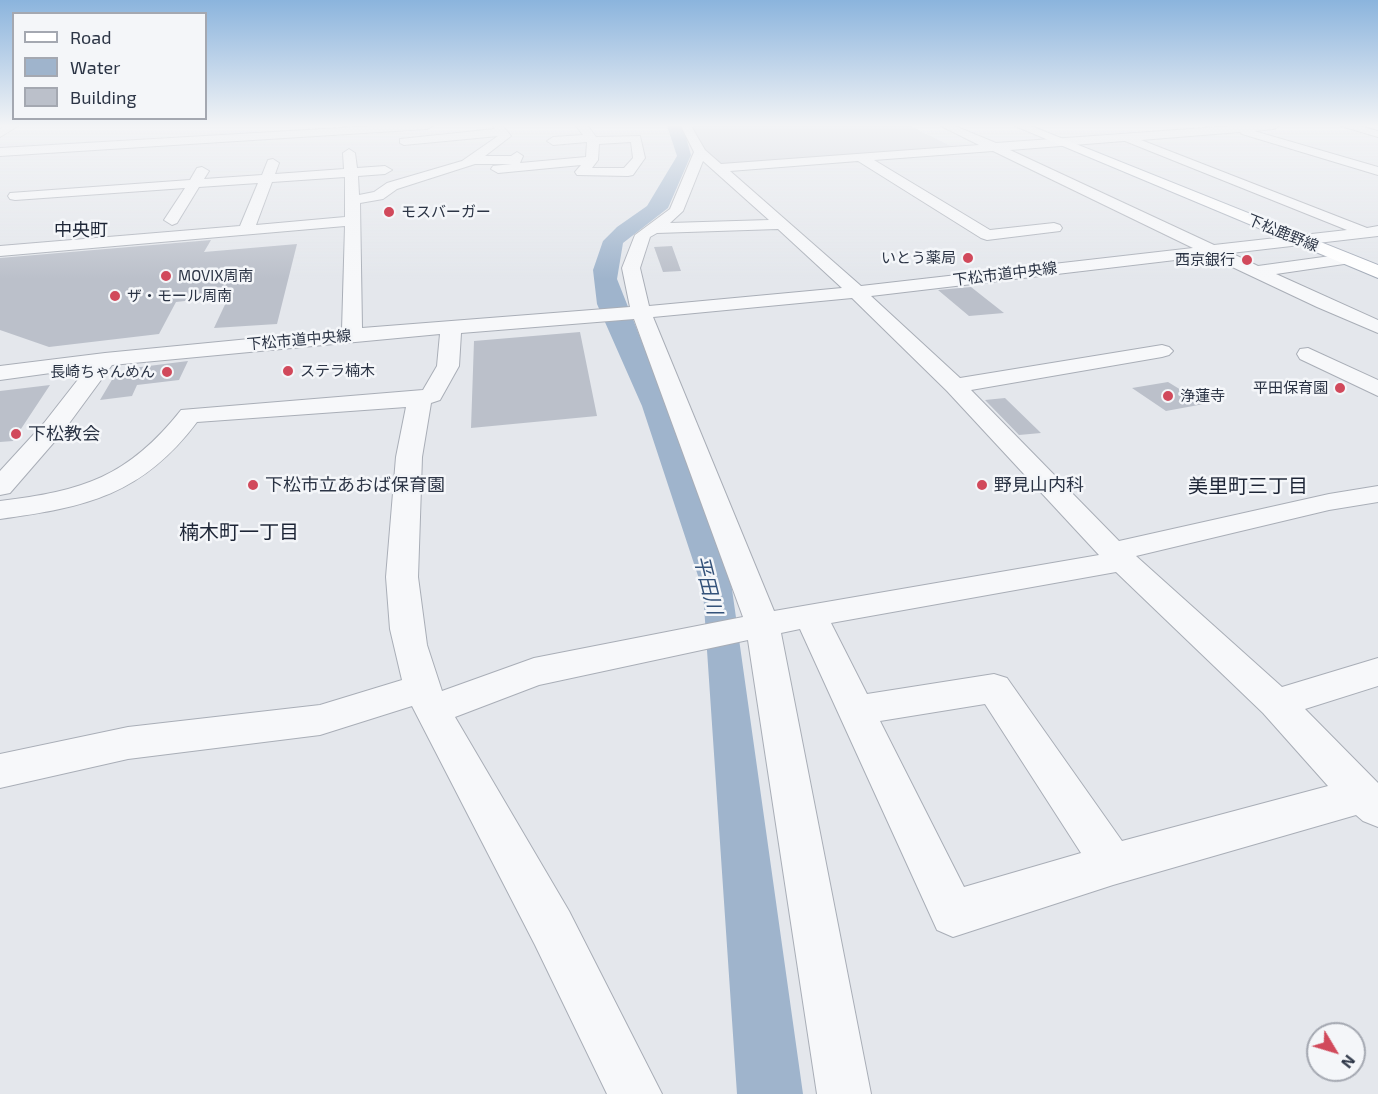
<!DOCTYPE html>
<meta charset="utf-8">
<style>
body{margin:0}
#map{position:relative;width:1378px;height:1094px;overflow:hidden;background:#e4e7ec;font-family:"Exo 2",sans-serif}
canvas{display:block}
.legend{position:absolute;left:12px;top:12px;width:195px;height:108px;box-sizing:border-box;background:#f4f6f9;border:2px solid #a4a8b1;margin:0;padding:8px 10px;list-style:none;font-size:18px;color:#2b3445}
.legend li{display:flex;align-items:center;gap:12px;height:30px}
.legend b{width:30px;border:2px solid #a4a8b1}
.north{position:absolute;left:1306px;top:1022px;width:60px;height:60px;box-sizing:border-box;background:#f4f6f9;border:2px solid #a4a8b1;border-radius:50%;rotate:128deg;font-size:16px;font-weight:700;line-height:24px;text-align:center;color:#2b3445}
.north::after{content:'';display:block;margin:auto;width:21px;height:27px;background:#d1495b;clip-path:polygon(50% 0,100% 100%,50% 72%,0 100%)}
</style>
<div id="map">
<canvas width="1378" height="1094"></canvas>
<ul class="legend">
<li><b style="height:8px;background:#fff"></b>Road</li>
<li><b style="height:16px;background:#9fb4cc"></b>Water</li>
<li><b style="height:16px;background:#bbc0ca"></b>Building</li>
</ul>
<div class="north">N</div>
</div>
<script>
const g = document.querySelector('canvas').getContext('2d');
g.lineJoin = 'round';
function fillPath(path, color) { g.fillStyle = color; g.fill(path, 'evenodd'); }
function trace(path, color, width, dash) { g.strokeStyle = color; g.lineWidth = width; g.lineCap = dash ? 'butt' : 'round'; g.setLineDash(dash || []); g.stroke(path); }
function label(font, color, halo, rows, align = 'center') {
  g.font = font + ' "Exo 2","Noto Sans JP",sans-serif'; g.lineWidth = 5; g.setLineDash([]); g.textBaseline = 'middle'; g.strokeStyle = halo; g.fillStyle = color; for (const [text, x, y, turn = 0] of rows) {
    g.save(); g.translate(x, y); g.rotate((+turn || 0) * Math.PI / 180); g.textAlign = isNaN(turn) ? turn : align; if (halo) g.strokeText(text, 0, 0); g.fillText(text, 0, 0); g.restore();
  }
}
fillPath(new Path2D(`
 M693 126H910L957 149 722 167 697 141Z`), '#d2d6de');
fillPath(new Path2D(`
 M667 126H683L691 155 668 208 623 243 617 279 684 448 730 575 803 1094H737L703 591 642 406 597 304 593 270 603 241 617 227 647 206 677 156Z`), '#9fb4cc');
fillPath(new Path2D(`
 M211 240 204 252 297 244 277 324 214 328 229 296 176 302 159 334 49 347 0 330V258Z
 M672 246 681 271 663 272 654 247Z
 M971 287 1004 313 969 316 938 290Z
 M580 332 597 416 471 428 474 341Z
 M188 361 179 380 137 385 132 396 100 400 113 378 133 368Z
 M1168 382 1204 404 1166 411 1132 388Z
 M50 385 13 441 0 442V391Z
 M1005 398 1041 433 1019 435 985 400Z`), '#bbc0ca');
const minor = new Path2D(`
 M5 126H18L0 137V129Z
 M375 126H433L427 129 0 156V148Z
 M493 126H503L511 136 485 156H511L517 152 523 156 520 163 586 157 587 142 553 145 547 141 553 137 583 135 576 126H588L596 137 640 136 645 158 633 175 628 176 577 175 575 172 581 165 498 173 491 169 493 166 512 164H475L397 189 383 199 360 203 362 328 630 307 622 268 635 235 670 209 694 152 681 126H691L705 150 721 164 979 145 941 126H955L996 143 1232 126H1279L1274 129 1254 131 1378 167V175L1242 134 1240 132 1141 140 1367 228 1378 226V236L1231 253 1258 266 1345 254 1351 255 1354 259 1351 263 1276 274 1378 320V333L1317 307 1209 256 871 296 960 378 1162 345 1169 347 1173 351 1169 355 1162 357 971 390 1119 541 1329 494 1378 486V502L1329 510 1136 556 1282 687 1378 658V686L1305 709 1378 783V827L1363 821 1356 815 1113 885 953 937 937 930 800 629 781 633 871 1094H817L748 640 539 685 455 717 569 911 662 1094H607L535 945 412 706 320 735 128 759 0 788V754L128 727 320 705 402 680 390 629 386 577 396 457 406 407 197 422C142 495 87 507 0 519V501C83 491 128 477 181 410L423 390 437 366 440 334 112 365 62 433 10 493 0 495V471L44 423 87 368 0 380V366L105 353 342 330 345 226 0 256V246L240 226 258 183 199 187 177 223 172 225 164 220 185 188 15 200 10 199 8 196 10 193 190 180 197 168 202 167 209 171 204 179 262 175 268 160 273 159 279 163 275 174 344 169 343 153 349 149 355 153 357 168 385 166 392 170 385 174 358 176 359 195 374 192 387 183 462 161 498 136 404 145 400 143V139L495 129ZM1124 141H1125L1347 230 1214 245 1010 150ZM631 142 633 158 624 168H592L598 160 599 144ZM993 151 1193 248 861 286 730 171 858 161 981 238 987 240 1060 231 1062 228 1060 225 1054 223 990 230 874 160ZM703 161 769 220 670 223 683 211ZM345 177V217L256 225 272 182ZM778 229 842 288 649 306 640 268 650 237 657 233ZM852 298 947 391 1099 555 774 611 653 317ZM634 319 743 617 534 658 442 691 427 645 418 577 422 457 431 403 440 400 459 366 461 333ZM1116 572 1263 713 1328 786 1122 841 1007 678 994 674 867 694 831 623ZM985 704 1081 853 964 887 880 721Z
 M1341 126H1359L1378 131V137Z
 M1308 348 1378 380V396L1300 359 1297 354 1300 349Z`);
const major = new Path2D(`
 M1015 126H1031L1378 265V278Z`);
trace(minor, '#a9aeb7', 2);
trace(major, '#a3abb8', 2);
fillPath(minor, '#f7f8fa');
fillPath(major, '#fff');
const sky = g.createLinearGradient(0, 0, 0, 279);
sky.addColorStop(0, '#8bb4dd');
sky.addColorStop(0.45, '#f3f4f6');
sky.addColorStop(1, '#f3f4f600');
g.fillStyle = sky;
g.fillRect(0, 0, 1378, 279);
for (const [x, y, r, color] of [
 [389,212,6,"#d1495b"],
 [968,258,6,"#d1495b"],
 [1247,260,6,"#d1495b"],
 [166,276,6,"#d1495b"],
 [115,296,6,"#d1495b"],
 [288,371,6,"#d1495b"],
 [167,372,6,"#d1495b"],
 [1340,388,6,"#d1495b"],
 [1168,396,6,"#d1495b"],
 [16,434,6,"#d1495b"],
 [253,485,6,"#d1495b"],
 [982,485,6,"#d1495b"]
]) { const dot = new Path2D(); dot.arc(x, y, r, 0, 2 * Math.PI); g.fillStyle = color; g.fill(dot); trace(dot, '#f4f6f9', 2); }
label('15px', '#2b3445', '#f4f6f9', [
 ["モスバーガー",401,212],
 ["いとう薬局",956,258,"right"],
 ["西京銀行",1235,260,"right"],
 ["MOVIX周南",178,276],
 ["ザ・モール周南",127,296],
 ["ステラ楠木",300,371],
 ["長崎ちゃんめん",155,372,"right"],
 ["平田保育園",1328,388,"right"],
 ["浄蓮寺",1180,396]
], 'left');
label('15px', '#2b3445', '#f4f6f9', [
 ["下松鹿野線",1283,233,22],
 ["下松市道中央線",1005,274,-7],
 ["下松市道中央線",299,340,-5]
]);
label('18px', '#1d2536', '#f4f6f9', [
 ["中央町",81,230]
]);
label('18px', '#2b3445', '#f4f6f9', [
 ["下松教会",28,434],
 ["下松市立あおば保育園",265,485],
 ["野見山内科",994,485]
], 'left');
label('20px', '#1d2536', '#f4f6f9', [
 ["美里町三丁目",1248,486],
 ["楠木町一丁目",239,532]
]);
label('italic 20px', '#34527a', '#f4f6f9', [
 ["平田川",708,585,76]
]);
</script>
